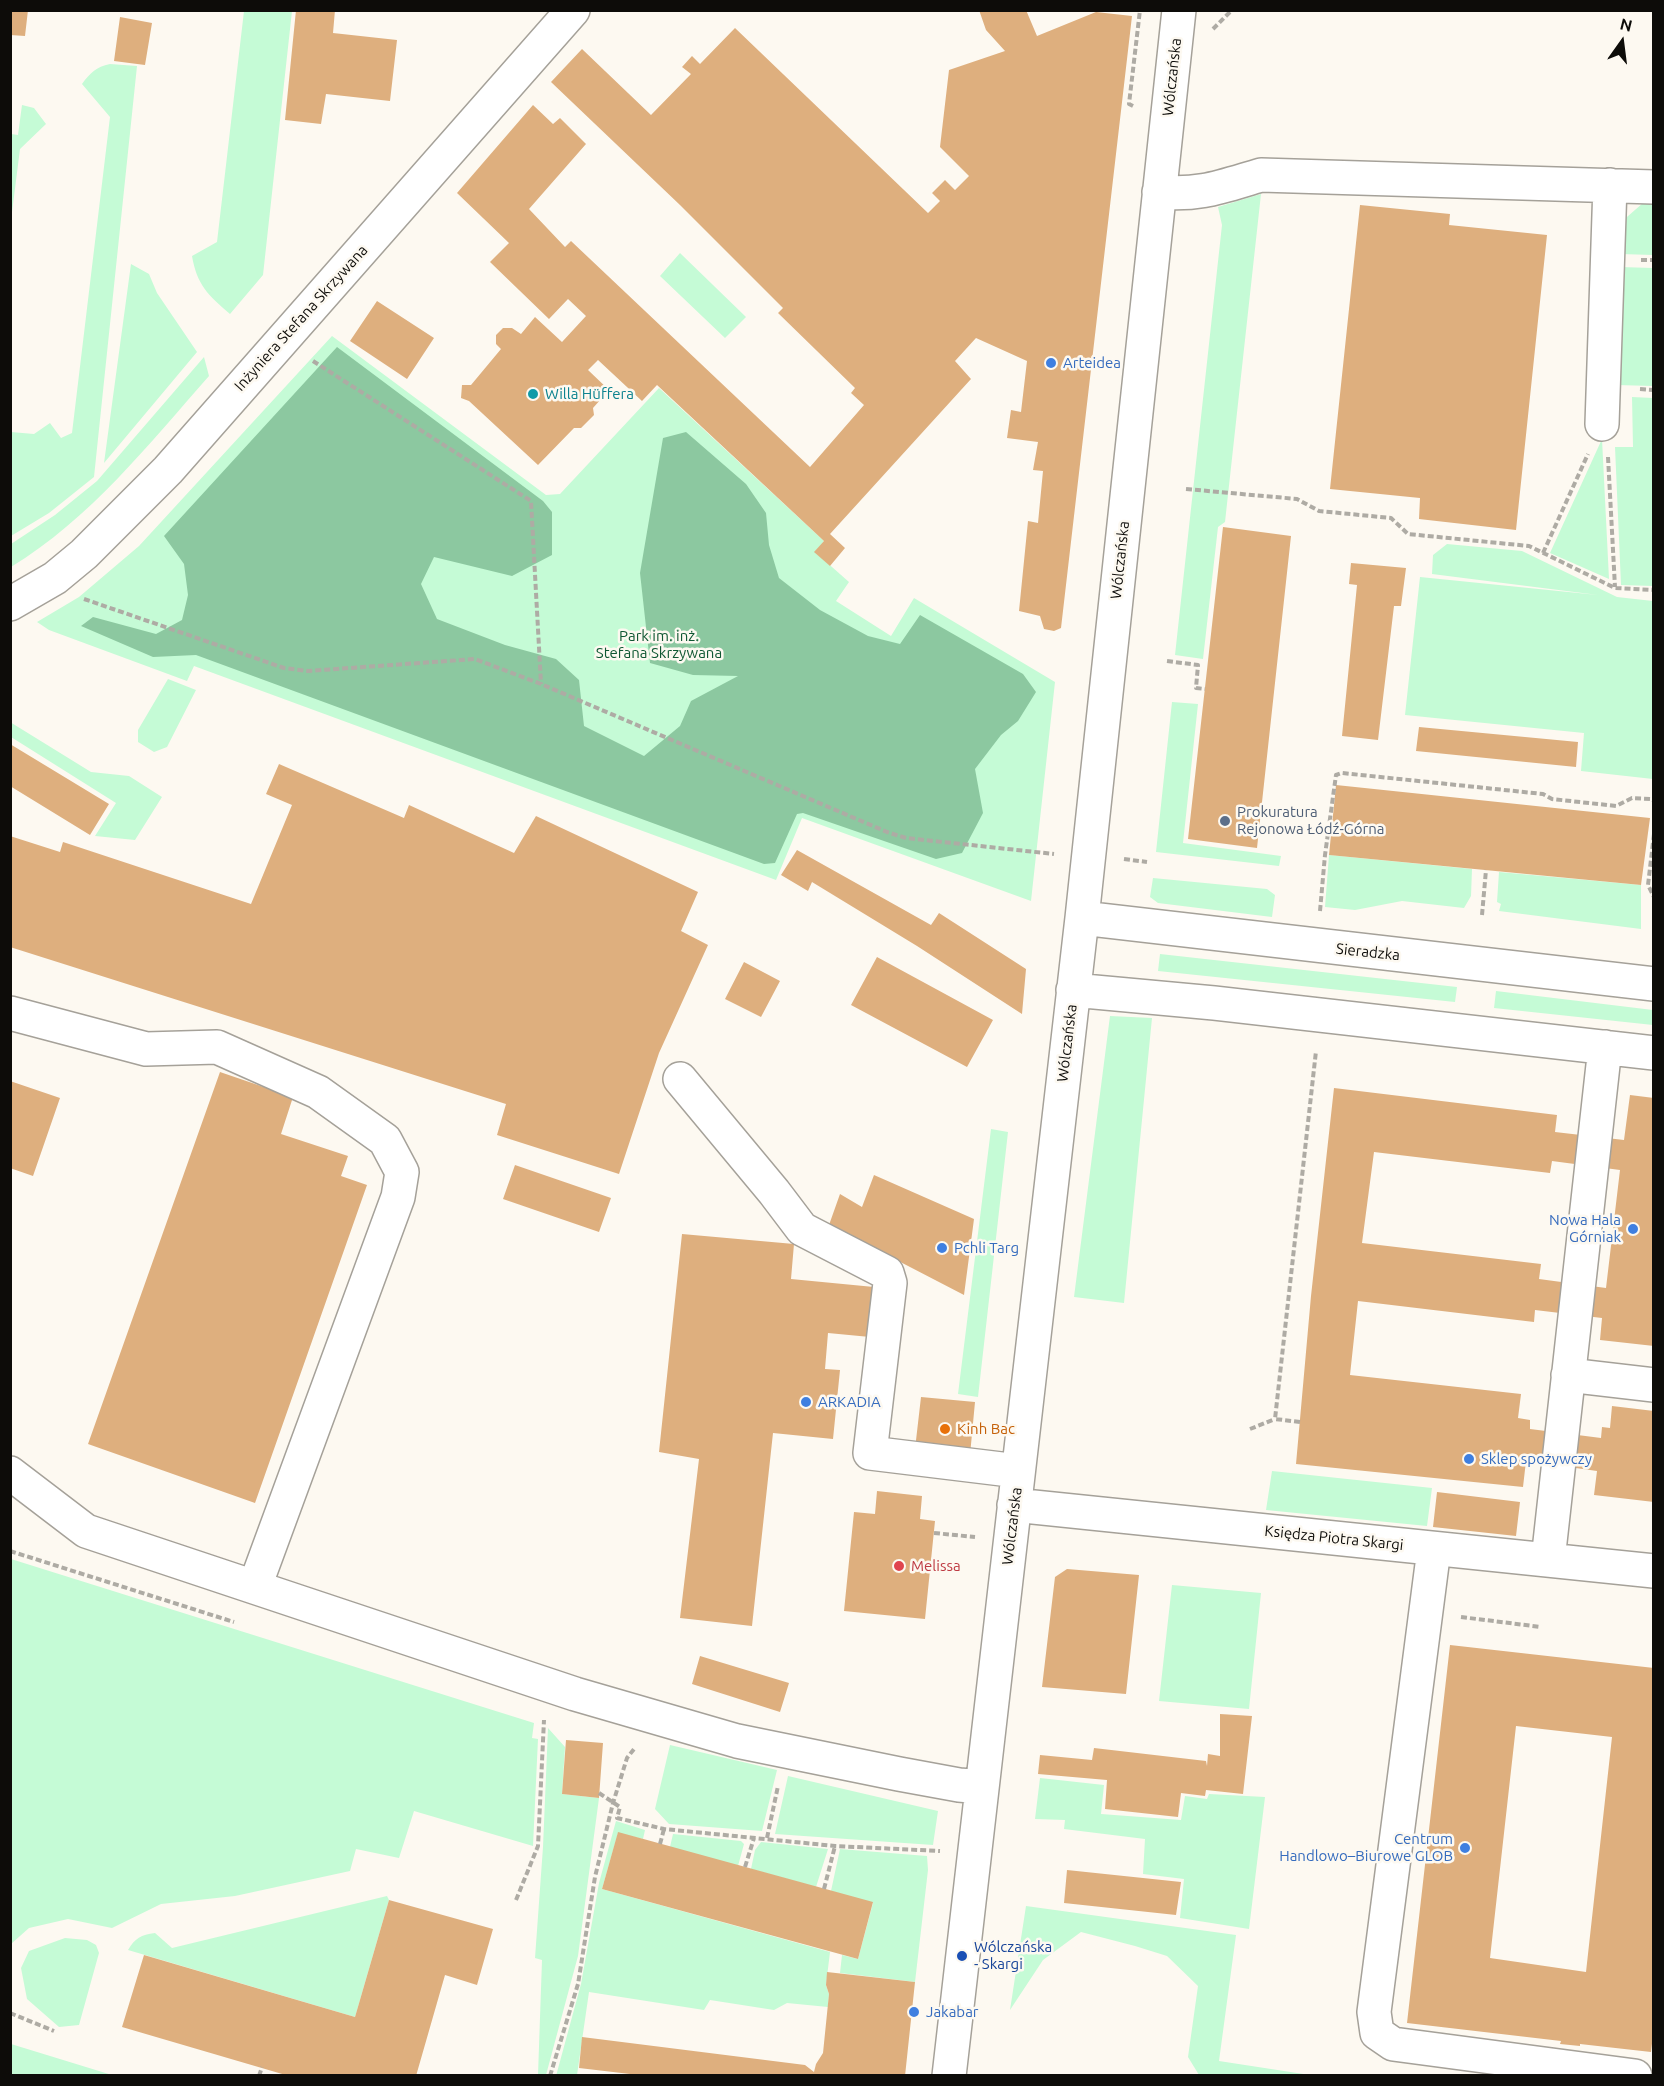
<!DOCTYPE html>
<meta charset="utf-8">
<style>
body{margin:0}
#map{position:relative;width:1664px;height:2086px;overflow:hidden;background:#fdf9f1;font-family:Ubuntu,sans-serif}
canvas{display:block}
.frame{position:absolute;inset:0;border:12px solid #0d0c09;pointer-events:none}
.north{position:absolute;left:1592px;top:12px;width:60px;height:60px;-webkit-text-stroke:4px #fdf9f1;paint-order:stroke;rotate:14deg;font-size:16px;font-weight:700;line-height:24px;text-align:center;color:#0d0c09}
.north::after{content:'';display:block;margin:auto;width:21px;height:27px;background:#0d0c09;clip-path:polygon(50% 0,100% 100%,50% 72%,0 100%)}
</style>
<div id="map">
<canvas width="1664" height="2086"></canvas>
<div class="frame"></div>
<div class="north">N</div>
</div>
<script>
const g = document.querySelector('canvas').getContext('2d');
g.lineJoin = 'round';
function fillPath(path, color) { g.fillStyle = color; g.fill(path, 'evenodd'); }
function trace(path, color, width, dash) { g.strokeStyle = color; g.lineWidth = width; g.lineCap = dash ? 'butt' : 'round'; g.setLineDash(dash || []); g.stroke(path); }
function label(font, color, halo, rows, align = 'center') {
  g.font = font + ' Ubuntu,sans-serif'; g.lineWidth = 5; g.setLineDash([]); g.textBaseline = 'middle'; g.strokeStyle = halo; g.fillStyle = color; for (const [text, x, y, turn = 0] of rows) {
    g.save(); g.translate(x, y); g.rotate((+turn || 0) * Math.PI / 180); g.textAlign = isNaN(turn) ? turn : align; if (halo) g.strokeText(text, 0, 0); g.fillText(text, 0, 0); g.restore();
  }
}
fillPath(new Path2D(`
 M244 11H292L263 275 230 314C208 295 197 285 192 256L217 242Z
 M110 64 137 66 94 477 49 513 11 536V432L34 434 50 423 61 438 72 433 110 117 82 84C90 73 96 67 110 64Z
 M22 105 34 108 46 124 20 149 11 220V134L18 135Z
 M1261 194 1225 522 1218 527 1203 659 1175 655 1222 225 1218 207Z
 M1643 203H1653V255L1620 254V223Z
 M680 253 746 317 725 338 660 276Z
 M131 264 149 274 157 293 197 352 104 463Z
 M1620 267 1653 268V386L1616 385Z
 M332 336 546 495 560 494 659 388 824 541 815 552 849 582 836 601 891 636 914 598 1055 682 1031 901 802 818 776 880 194 666 187 681 49 630 37 622 79 597 139 546Z
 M204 357 209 376C148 445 90 519 11 567V544L55 515 97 481Z
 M1632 397 1653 398V586L1621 585 1615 447H1633Z
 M1602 439 1609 579 1550 553Z
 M1447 544 1522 551 1617 597 1653 601V779L1581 771 1584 733 1405 715 1420 577 1598 595 1432 574 1433 555Z
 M168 679 196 690 167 747 154 752 138 742V730Z
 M1172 702 1198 704 1183 843 1281 856 1279 866 1156 852Z
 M10 722 91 772 129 776 162 797 135 840 95 836 116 803 11 737Z
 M1329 855 1472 869 1471 896 1464 908 1402 901 1355 910 1325 907Z
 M1499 872 1641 885V929L1499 911 1501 904 1497 902Z
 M1153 878 1267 889 1275 895 1272 917 1158 903 1150 897Z
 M1160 954 1457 987 1455 1002 1158 971Z
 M1496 991 1653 1010V1025L1494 1008Z
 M1110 1016 1152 1018 1124 1303 1074 1297Z
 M991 1129 1008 1132 978 1397 958 1394Z
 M1272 1471 1432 1488 1427 1526 1266 1510Z
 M11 1559 534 1723 532 1738 538 1739 533 1846 414 1811 399 1858 356 1849 350 1871 235 1896 161 1904 112 1928 68 1919 29 1928 11 1944Z
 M1172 1585 1261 1593 1249 1709 1159 1701Z
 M548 1728 565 1747 562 1794 599 1798 578 1956 546 2075H538L542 1960 535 1958 543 1847Z
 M670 1745 777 1770 762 1831 669 1824 655 1809Z
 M788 1776 938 1811 933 1845 775 1834Z
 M1040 1778 1104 1785 1101 1814 1181 1820 1185 1796 1207 1799 1209 1794 1265 1797 1249 1929 1180 1918 1184 1879 1143 1874 1145 1839 1064 1829 1065 1820 1035 1819Z
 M616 1821 645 1830 643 1839 618 1833 602 1889 830 1952 826 1985 829 1994 828 2007 787 2003 774 2010 710 2000 704 2010 589 1992 577 2075 556 2076 581 1984 599 1883Z
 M673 1834 741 1841 744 1844 738 1866 670 1847Z
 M761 1842 828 1849 816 1887 751 1869 755 1850Z
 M840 1849 927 1856 928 1870 915 1982 840 1973 842 1955 858 1959 873 1903 831 1891Z
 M387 1896 389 1900 355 2017 128 1950C135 1938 141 1935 155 1933L172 1948Z
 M1026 1906 1236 1935 1219 2061 1310 2075H1199L1188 2057 1198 1986 1167 1956 1135 1946 1081 1932 1043 1960 1010 2010Z
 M65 1938 87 1940 96 1945 99 1953 79 2025 59 2027 27 1999 21 1968 29 1951Z
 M11 2044 112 2075H11Z`), '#c5fbd6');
fillPath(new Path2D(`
 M337 347 543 501 552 512V555L512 576 434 557 421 584 437 619 505 645 556 659 579 680 584 726 644 756 680 726 691 701 738 676 693 675 650 663 640 573 663 438 686 432 746 484 766 513 769 545 779 578 820 610 868 636 900 644 920 615 1023 674 1036 692 1018 721 1001 735 975 769 983 813 962 853 936 859 803 813 797 814 775 863 764 864 196 655 153 657 81 626 93 617 156 634 182 620 188 595 184 564 164 536Z`), '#8cc8a0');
fillPath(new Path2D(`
 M10 10H28L25 36 10 35Z
 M296 10H335L333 33 397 40 390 101 326 94 321 124 285 120Z
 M979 10H1026L1037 36 1096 12 1132 16 1061 628 1054 631 1044 629 1040 616 1019 611 1028 521 1038 523 1043 471 1033 470 1038 442 1007 438 1011 410 1021 412 1027 361 976 338 955 361 971 379 830 534 845 548 830 566 814 552 824 541 657 385 642 401 598 360 588 370 609 390 593 408 594 415 581 428H574L538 465 469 401 461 398 462 385H471L501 349 496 344V335L503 328H512L521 334 535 317 562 342 586 316 568 299 549 319 490 262 509 243 457 193 533 105 553 124 560 118 586 144 529 209 565 247 571 241 810 467 864 405 851 393 855 388 778 313 783 308 680 205 551 82 582 49 651 115 691 74 682 67 692 56 700 64 735 28 928 213 940 201 932 193 945 180 955 190 969 176 940 147 949 70 1005 51 986 30Z
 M120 17 152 23 145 65 114 61Z
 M1360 205 1450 214 1449 225 1547 235 1516 530 1419 519 1420 498 1330 489Z
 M377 301 434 338 407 379 350 341Z
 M1223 527 1291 536 1257 848 1188 839Z
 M1351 563 1406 568 1401 606H1394L1378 740 1342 736 1357 585 1349 584Z
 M1419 727 1578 742 1576 767 1416 751Z
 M10 744 109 804 90 835 10 786Z
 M279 764 404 818 409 805 514 853 536 816 698 892 681 931 708 945 659 1053 619 1174 497 1135 506 1104 10 947V836L60 852 63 842 251 904 292 805 266 794Z
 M1336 785 1650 818 1641 885 1329 855Z
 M797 850 931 925 939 913 1026 969 1022 1014 917 946 812 882 808 891 781 875Z
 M877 957 993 1020 967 1067 851 1005Z
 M744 962 780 981 761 1017 725 999Z
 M220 1072 293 1097 281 1134 348 1156 341 1176 367 1185 255 1503 88 1444Z
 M10 1081 60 1098 33 1176 10 1168Z
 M1334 1088 1557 1115 1555 1132 1624 1140 1630 1095 1654 1098V1346L1600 1340 1602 1318 1535 1310 1534 1322 1358 1301 1350 1375 1521 1394 1518 1418 1530 1420V1429L1562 1433 1601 1438 1602 1427 1610 1428 1612 1406 1654 1411V1502L1594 1495 1597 1471 1526 1461 1523 1487 1296 1464 1311 1296ZM1374 1152 1550 1173 1552 1161 1620 1170 1606 1288 1539 1279 1541 1264 1362 1243Z
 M515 1165 611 1198 599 1232 503 1199Z
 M874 1175 974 1219 964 1295 829 1225 840 1194 862 1207Z
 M682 1234 794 1244 791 1279 874 1287 870 1337 828 1333 825 1369 840 1370 833 1439 773 1433 752 1626 680 1618 699 1459 659 1452Z
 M921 1397 975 1402 970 1455 915 1449Z
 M877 1491 922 1496 920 1519 935 1521 925 1619 844 1611 854 1512 875 1514Z
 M1437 1492 1520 1502 1516 1536 1433 1527Z
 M1067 1569 1139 1575 1126 1694 1042 1687 1055 1577Z
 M1450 1645 1654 1668V2027L1651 2052 1580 2044V2046L1560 2044 1561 2041 1407 2023ZM1516 1726 1612 1737 1586 1972 1490 1958Z
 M700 1656 789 1683 780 1712 692 1684Z
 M1220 1714 1252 1716 1243 1794 1206 1790 1205 1796 1181 1793 1178 1817 1105 1809 1107 1780 1038 1774 1040 1755 1092 1760 1094 1748 1206 1761 1207 1766 1208 1754 1220 1756Z
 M566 1740 603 1743 599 1798 562 1794Z
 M618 1832 873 1902 858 1959 602 1889Z
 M1067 1870 1181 1882 1176 1915 1064 1903Z
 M389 1900 493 1929 477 1985 445 1975 416 2076H289L122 2027 144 1955 355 2017Z
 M827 1972 915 1982 905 2076H647L579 2068 582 2037 805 2065 814 2072 816 2064 823 2053 829 1994 826 1985Z`), '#deaf7e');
const minor = new Path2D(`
 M1159 192C1200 196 1223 186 1261 175L1654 187
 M1602 424 1610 185
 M10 604 55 578 84 554 168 470 573 10
 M1082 918 1654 984
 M1073 990 1214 1003 1654 1053
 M10 1013 146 1049 217 1047 318 1092 385 1140 402 1172 398 1197 255 1586
 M680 1079 774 1192 802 1229 887 1273 890 1283 870 1453 1018 1471
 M1568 1375 1654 1385
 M10 1473 86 1531 575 1694 737 1741 899 1774 959 1785 982 1787
 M1014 1505 1654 1571
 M1434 1549 1374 2012 1377 2033 1393 2044 1635 2076
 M1548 1560 1605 1047
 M949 2076 1082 918 1179 10`);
trace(minor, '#a5a199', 36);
trace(new Path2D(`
 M1213 29 1232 10
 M1133 106 1129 104 1140 10
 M1641 260H1654
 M313 361 531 501 541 684
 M1640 389 1654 390
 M1608 457 1615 587
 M1186 489 1297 499 1319 511 1391 518 1408 534 1529 546 1615 588 1654 590
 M1543 553 1588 454
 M84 599 284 668 308 671 475 659 541 684 887 832 906 838 1054 854
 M1167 661 1198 665 1196 688 1205 689
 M1654 834 1648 885 1654 897
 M1124 859 1147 862
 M1320 911 1325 855 1336 775 1342 773 1543 794 1552 799 1616 806 1632 798 1651 799 1654 801
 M1482 915 1486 870
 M1300 1422 1275 1419 1316 1051
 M1250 1429 1275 1419
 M934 1533 975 1537
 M10 1551 234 1622
 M1461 1617 1541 1627
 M599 1793 620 1807 617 1818 664 1829 835 1846 940 1851
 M767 1838 778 1786
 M660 1844 664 1829
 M745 1867 754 1838
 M824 1889 835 1846
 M516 1900 538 1846 544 1720
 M10 2013 54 2031
 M259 2076 262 2067
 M550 2076 578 1984 595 1877 613 1803 627 1758 634 1749`), '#aeaba4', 4, [6, 3]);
trace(minor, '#fff', 33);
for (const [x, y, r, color] of [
 [1051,363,6,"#3f7fe0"],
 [533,394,6,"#0f9aa8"],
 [1225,821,6,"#5c6f8a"],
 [1633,1229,6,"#3f7fe0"],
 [942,1248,6,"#3f7fe0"],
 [806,1402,6,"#3f7fe0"],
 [945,1429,6,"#e8710a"],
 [1469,1459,6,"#3f7fe0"],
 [899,1566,6,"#e0444e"],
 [1465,1848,6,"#3f7fe0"],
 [962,1956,6,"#1a4fb4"],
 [914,2012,6,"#3f7fe0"]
]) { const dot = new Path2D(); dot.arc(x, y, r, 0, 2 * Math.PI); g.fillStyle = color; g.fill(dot); trace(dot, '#fdf9f1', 2); }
label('15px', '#0d0c09', '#fdf9f1', [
 ["Wólczańska",1172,77,-84],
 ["Inżyniera Stefana Skrzywana",301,318,-48],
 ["Wólczańska",1120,560,-84],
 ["Sieradzka",1368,952,6],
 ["Wólczańska",1067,1043,-83],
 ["Wólczańska",1012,1526,-83],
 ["Księdza Piotra Skargi",1334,1538,6]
]);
label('15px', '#366cbe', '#fdf9f1', [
 ["Arteidea",1063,363],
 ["Nowa Hala",1621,1220,"right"],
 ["Górniak",1621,1237,"right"],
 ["Pchli Targ",954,1248],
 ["ARKADIA",818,1402],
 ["Sklep spożywczy",1481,1459],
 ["Centrum",1453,1839,"right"],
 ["Handlowo–Biurowe GLOB",1453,1856,"right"],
 ["Jakabar",926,2012]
], 'left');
label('15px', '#0d838f', '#fdf9f1', [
 ["Willa Hüffera",545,394]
], 'left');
label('15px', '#0f5732', '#fdf9f1', [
 ["Park im. inż.",659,636],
 ["Stefana Skrzywana",659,653]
]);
label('15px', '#4e5e75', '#fdf9f1', [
 ["Prokuratura",1237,812],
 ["Rejonowa Łódź-Górna",1237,829]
], 'left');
label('15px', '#c56008', '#fdf9f1', [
 ["Kinh Bac",957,1429]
], 'left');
label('15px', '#be3a42', '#fdf9f1', [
 ["Melissa",911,1566]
], 'left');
label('15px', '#164399', '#fdf9f1', [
 ["Wólczańska",974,1947],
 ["- Skargi",974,1964]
], 'left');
</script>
